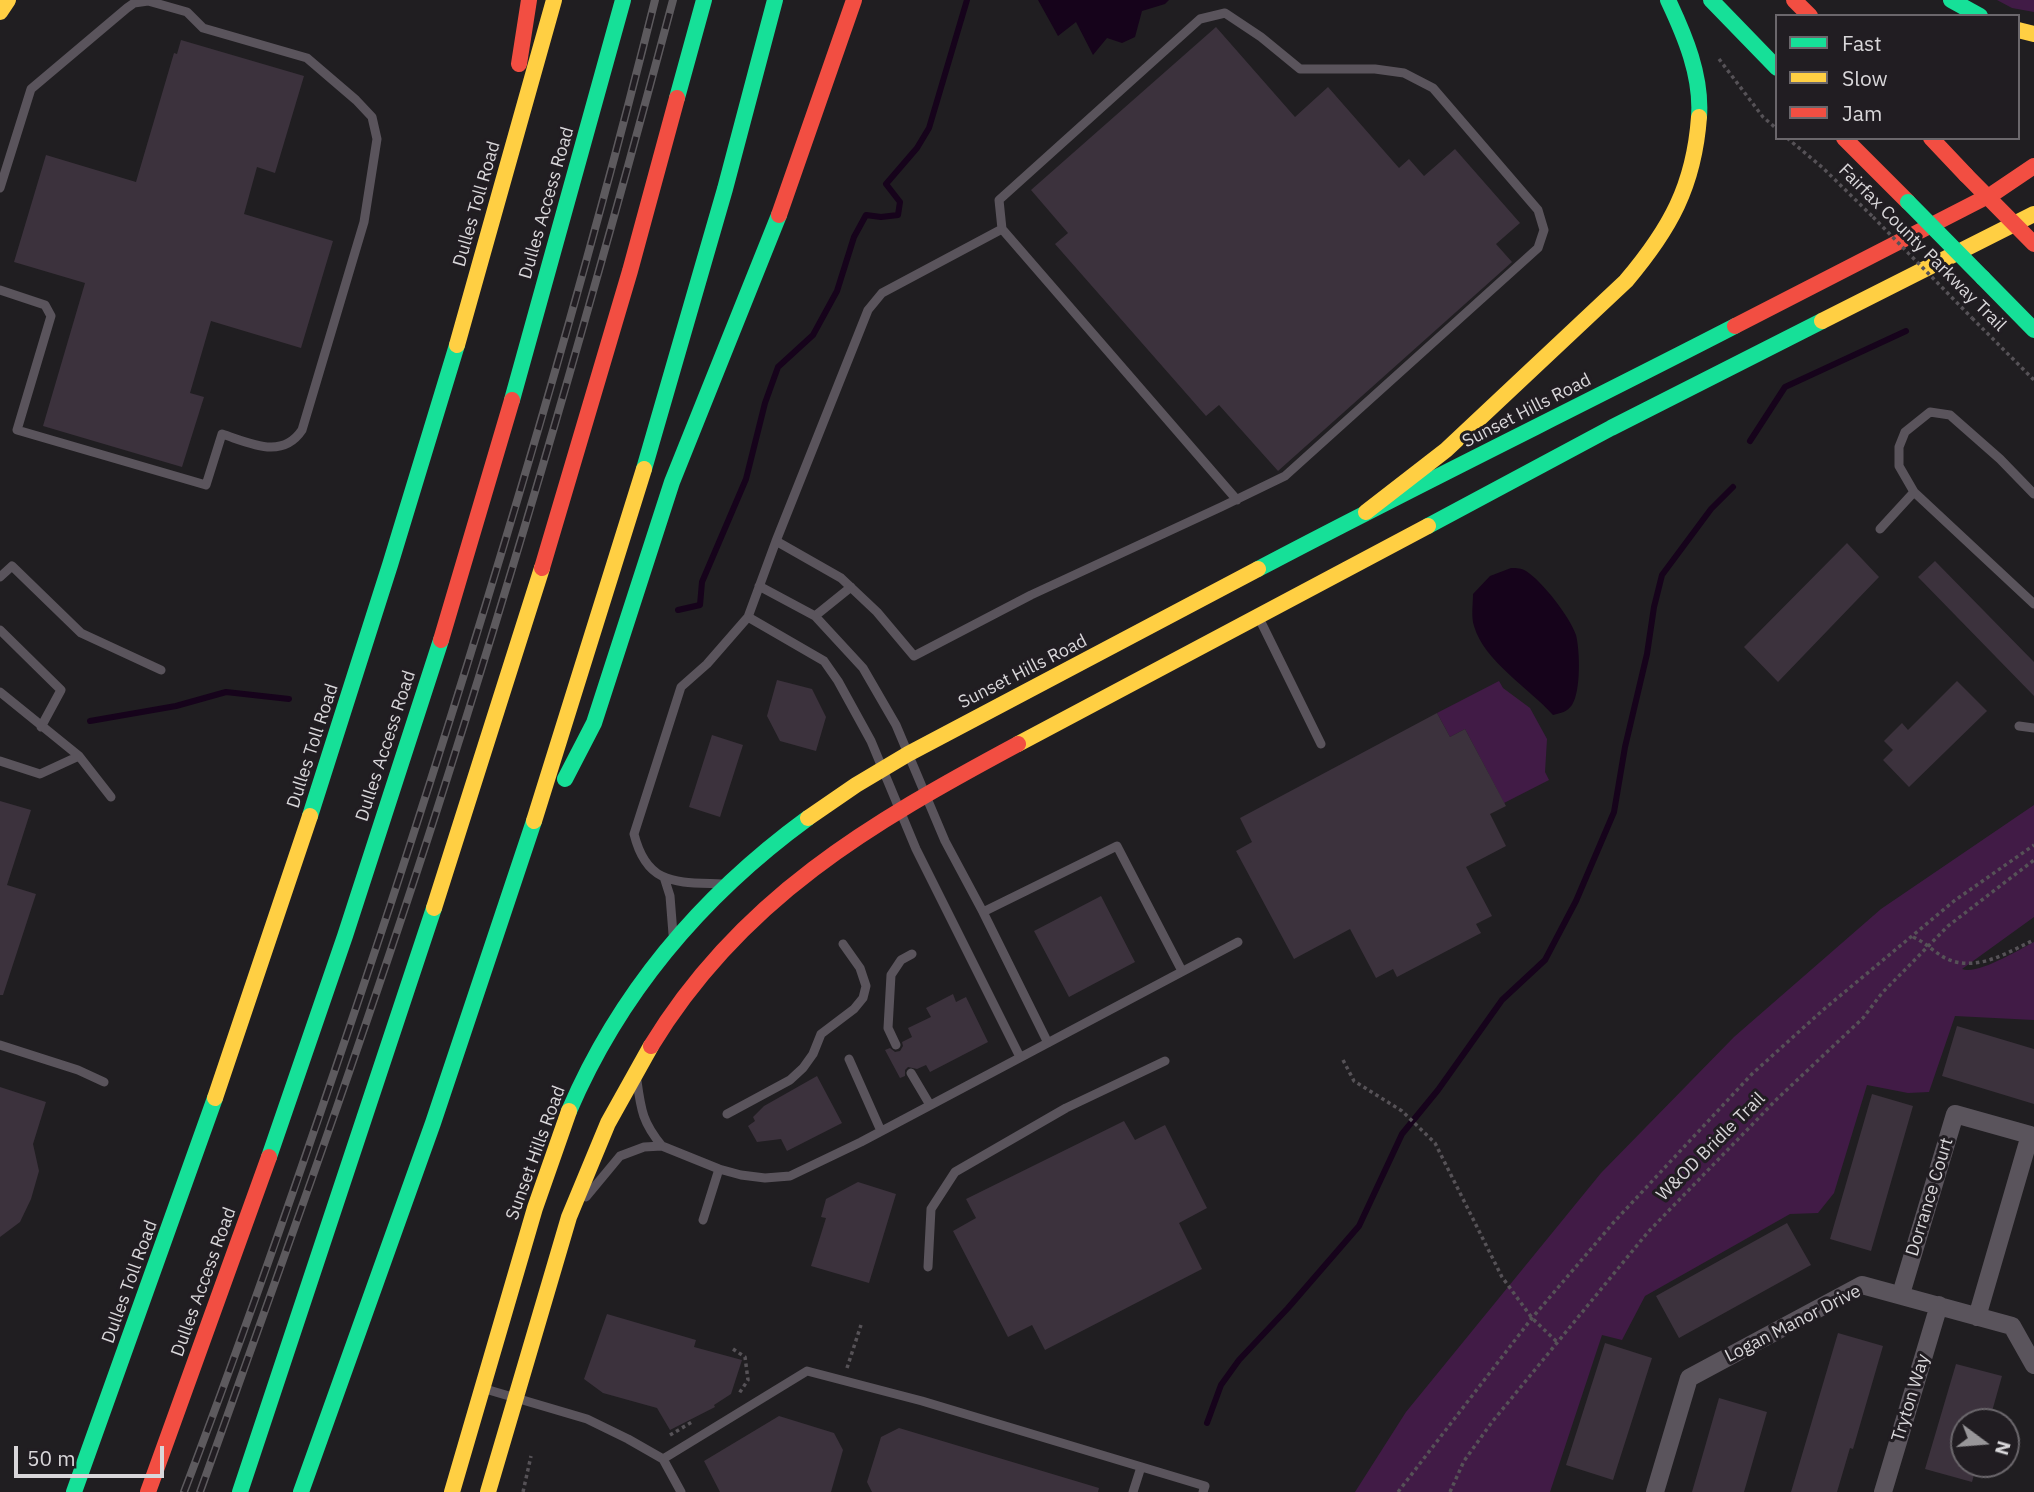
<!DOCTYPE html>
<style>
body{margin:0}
#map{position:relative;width:2034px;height:1492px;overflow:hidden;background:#201e21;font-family:"IBM Plex Sans",sans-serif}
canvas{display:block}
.legend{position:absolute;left:1775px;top:14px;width:245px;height:126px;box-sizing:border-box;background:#211d22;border:2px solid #6b676c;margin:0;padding:9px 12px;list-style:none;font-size:21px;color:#d9d7da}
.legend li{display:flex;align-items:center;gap:14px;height:35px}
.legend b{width:35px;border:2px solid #6b676c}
.north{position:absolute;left:1950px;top:1408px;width:70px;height:70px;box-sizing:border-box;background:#211d22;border:2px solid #6b676c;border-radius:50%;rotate:106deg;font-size:19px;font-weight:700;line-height:28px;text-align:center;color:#d9d7da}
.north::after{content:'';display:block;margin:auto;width:24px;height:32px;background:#989699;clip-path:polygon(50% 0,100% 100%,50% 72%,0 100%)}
.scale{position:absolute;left:14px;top:1446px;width:150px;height:32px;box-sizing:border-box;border:4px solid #d9d7da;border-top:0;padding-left:9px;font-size:21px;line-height:24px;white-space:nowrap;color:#d9d7da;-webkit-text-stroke:5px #211d22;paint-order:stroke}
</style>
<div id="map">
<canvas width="2034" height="1492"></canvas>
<ul class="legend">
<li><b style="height:9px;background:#16e098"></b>Fast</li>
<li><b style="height:9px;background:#ffcf43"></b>Slow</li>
<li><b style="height:9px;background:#f24e42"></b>Jam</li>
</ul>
<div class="north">N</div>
<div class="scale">50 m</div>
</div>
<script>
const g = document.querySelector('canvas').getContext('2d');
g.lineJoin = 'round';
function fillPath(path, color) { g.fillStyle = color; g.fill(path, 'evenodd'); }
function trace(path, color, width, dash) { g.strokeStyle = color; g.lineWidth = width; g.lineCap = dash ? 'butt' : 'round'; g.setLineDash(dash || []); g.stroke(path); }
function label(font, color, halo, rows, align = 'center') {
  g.font = font + ' "IBM Plex Sans",sans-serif'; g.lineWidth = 6; g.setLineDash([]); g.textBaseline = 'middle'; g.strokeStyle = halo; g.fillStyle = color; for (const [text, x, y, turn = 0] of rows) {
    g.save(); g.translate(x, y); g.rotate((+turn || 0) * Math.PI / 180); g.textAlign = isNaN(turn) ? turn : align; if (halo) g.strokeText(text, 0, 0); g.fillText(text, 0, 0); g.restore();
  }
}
fillPath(new Path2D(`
 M1997 0H2034V12L2012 8Z
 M1499 681 1503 688 1530 708 1547 739 1545 772 1549 780 1504 803 1465 729 1450 737 1437 713Z
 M2034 805V917L1962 969C1978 975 2018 950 2034 942V1020L1955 1016 1929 1092 1908 1093 1867 1085 1834 1193 1818 1213 1790 1214 1645 1296 1622 1340 1602 1335 1550 1492H1355L1406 1412 1601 1173 1734 1037 1881 909Z`), '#411b46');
fillPath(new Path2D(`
 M1038 0H1169L1165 4 1142 11 1135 37 1122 43 1107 38 1093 55 1076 22 1058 36Z
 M1511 568C1517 568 1521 568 1526 571 1542 581 1570 617 1576 635 1580 651 1581 691 1572 705 1567 712 1561 713 1553 715 1529 688 1484 661 1474 626 1471 617 1473 604 1473 594L1490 576Z`), '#16031b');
trace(new Path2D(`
 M1750 441 1785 387 1906 331
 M678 610 700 605 702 582 746 479 765 403 778 367 813 335 837 291 854 237 866 215 881 217 898 215 900 202 886 184 917 148 929 128 967 0
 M90 721 176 706 226 692 289 699
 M1207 1423 1221 1385 1239 1360 1288 1308 1359 1226 1402 1134 1438 1090 1502 1000 1545 960 1576 901 1614 812 1625 747 1647 654 1654 607 1662 575 1711 509 1733 487`), '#16031b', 6);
fillPath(new Path2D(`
 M1216 27 1295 117 1328 87 1399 168 1409 159 1424 176 1455 149 1520 223 1496 244 1512 262 1278 471 1219 405 1206 416 1055 244 1068 233 1031 190Z
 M181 40 304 76 275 173 257 167 244 214 333 241 301 348 211 321 190 393 204 397 182 467 43 426 85 283 14 262 46 155 136 182 174 53 177 54Z
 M1847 543 1879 577 1778 682 1744 647Z
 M1935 561 2034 662V696L1918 577Z
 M777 680 812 689 826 717 816 751 780 741 767 716Z
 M1957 681 1987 711 1909 787 1883 760 1893 750 1884 741 1902 723 1908 730Z
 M1437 713 1450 737 1465 729 1506 806 1490 814 1506 846 1466 867 1492 916 1476 924 1481 933 1397 977 1393 969 1376 978 1350 929 1294 959 1236 851 1252 842 1240 818Z
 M712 735 743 745 720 817 689 807Z
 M0 801 31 810 7 885 36 894 3 995H0Z
 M1101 896 1135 962 1069 997 1034 931Z
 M953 994 956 1002 966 997 988 1042 930 1072 926 1065 917 1069 908 1067 905 1070V1076L900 1078 885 1050 890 1048 895 1052 900 1051 903 1046 902 1042 912 1037 908 1028 931 1017 926 1008Z
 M1957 1026 2034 1049V1104L1942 1076Z
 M817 1076 842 1123 787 1151 781 1139 757 1142 748 1126 755 1121 753 1117 764 1106Z
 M0 1087 46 1102 33 1144 39 1171 31 1199 20 1222 0 1237Z
 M1872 1094 1913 1106 1871 1251 1830 1239Z
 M1124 1121 1135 1140 1165 1125 1207 1208 1179 1223 1202 1269 1045 1350 1032 1325 1008 1337 953 1231 976 1218 966 1199Z
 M858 1182 896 1194 869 1283 811 1266 826 1218 821 1217 826 1199Z
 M1787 1223 1811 1265 1679 1338 1656 1296Z
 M607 1314 696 1340 694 1347 742 1360 731 1394 714 1405 715 1407 670 1430 657 1408 603 1393 584 1379Z
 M1838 1333 1883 1346 1853 1449 1850 1448 1837 1492H1791Z
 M1605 1343 1652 1358 1613 1480 1566 1465Z
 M1956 1364 2002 1376 1989 1422H1964V1464H1977L1972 1482 1925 1469Z
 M1719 1398 1767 1412 1744 1492H1692Z
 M779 1416 834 1433 843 1450 831 1492H720L704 1461Z
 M899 1428 1099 1488 1098 1492H872L867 1482 881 1437Z`), '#3c323d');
trace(new Path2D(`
 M1719 59 1763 117 1777 129
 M1787 138 1823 168 1873 217
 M1972 318 2034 380
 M1913 937C1925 942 1934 952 1945 958 1976 973 2006 953 2034 940
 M1343 1060 1354 1081 1402 1111 1435 1143 1502 1277 1532 1318 1557 1342
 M733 1349 745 1357 748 1380 738 1395
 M847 1368 861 1325
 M670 1435 692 1422
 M523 1492 531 1456
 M1398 1492 1532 1318 1614 1222 1752 1074 1823 1010 1954 901 2034 845
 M1450 1492 1464 1461 1492 1422 1648 1232 1777 1099 1863 1018 1882 993 1948 926 2034 860`), '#565257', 3.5, [3.5, 3.5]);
trace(new Path2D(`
 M0 188 31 89 127 8 134 3 148 1 187 12 203 28 307 58 356 100 372 117 377 139 364 222 302 430C282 460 250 443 222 434L206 485 17 430 51 316 45 305 0 290
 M1002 229 882 293 868 310 776 541 841 578 877 612 914 656 1031 595 1221 507 1285 476 1538 248 1544 230 1538 210 1433 88 1404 73 1375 69H1300L1261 37 1225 13 1200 19 999 200 1002 229 1237 500
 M2034 494 2000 459 1950 415 1930 412 1905 432 1899 447V466L1914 492 2034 604
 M1880 529 1914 492
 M0 577 12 566 81 633 161 670
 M759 586 815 616 863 668 896 725 945 841 983 912 1048 1043
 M815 616 851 587
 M748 617 824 661 838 681 871 741 916 849 1020 1057
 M1259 618 1321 744
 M0 630 61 690 41 727
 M0 692 79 756 111 797
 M2019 726 2034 728
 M0 761 40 774 79 756
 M664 877 670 896 673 934
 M722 884C676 882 647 886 634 834L681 687 707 664 748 617 776 541
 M983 912 1117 846 1182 971
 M0 1045 78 1070 104 1082
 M896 1045 888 1028 891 975 901 960 912 954
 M849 1059 881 1131
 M911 1073 930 1105
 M637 1081C641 1111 643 1123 662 1146
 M727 1114 790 1080 803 1068 813 1054 821 1034 854 1009 863 998 866 986 860 968 843 944
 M586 1197 620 1156 644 1147 662 1146 719 1169 741 1175 765 1178 790 1176 861 1142 1238 942
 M703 1220 719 1169
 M928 1267 931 1209 955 1172 1066 1108 1165 1061
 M482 1388 587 1419 628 1439 663 1459 681 1492
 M663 1459 807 1371 922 1401 1205 1486 1203 1492
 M1133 1492 1141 1467`), '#5a545c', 9);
trace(new Path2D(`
 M1901 1294 1955 1114 2030 1135 1977 1317
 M1655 1492 1689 1378 1862 1285 2012 1326 2034 1365
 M1883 1492 1939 1305`), '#5a545c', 18);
trace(new Path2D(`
 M1668 0C1685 36 1702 76 1699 117
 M1711 0 1777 68
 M1951 0 1980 16
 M677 98 704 0
 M1983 278 2034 330
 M512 400 623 0
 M644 469 725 189 775 0
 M1428 526 1611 428 1822 321
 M1258 569C1415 486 1576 408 1735 326
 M565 779 594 723 672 482 779 215
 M310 816 390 565 457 345
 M569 1111C620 992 704 894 808 818
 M269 1157 345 936 441 640
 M74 1492 215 1098
 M240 1492 434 908
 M301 1492 433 1123 534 821`), '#16e098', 16);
trace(new Path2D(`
 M0 12 8 0
 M2018 30 2034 34
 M1822 321 2034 214
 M457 345 554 0
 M1366 512 1446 450 1626 281C1670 229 1694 186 1699 117
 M1018 744 1428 526
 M808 818 856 785 908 754 1258 569
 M534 821 644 469
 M434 908 542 568
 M215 1098 310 816
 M452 1492 535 1208 569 1111
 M488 1492 569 1217 608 1123 651 1046`), '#ffcf43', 16);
trace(new Path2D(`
 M1794 0 1810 16
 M519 64 529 0
 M1844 138 1908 202
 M1931 138 1966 175
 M779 215 854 0
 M1735 326 1994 193 2034 166
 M542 568 630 271 677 98
 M441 640 512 400
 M651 1046C741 898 871 823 1018 744
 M148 1492 269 1157`), '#f24e42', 16);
const rail = new Path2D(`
 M184 1492C258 1298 325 1102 390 906 488 607 579 305 655 0
 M200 1492C280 1268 362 1043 435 816 522 546 600 274 673 0`);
trace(rail, '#5d5a5e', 8);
trace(rail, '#211d22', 5, [16]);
trace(new Path2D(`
 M1873 217 1972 318`), '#565257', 3.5, [3.5, 3.5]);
trace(new Path2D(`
 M1908 202 1983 278`), '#16e098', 16);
trace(new Path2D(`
 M1966 175 2034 244`), '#f24e42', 16);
label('18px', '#d9d7da', '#211d22', [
 ["Dulles Access Road",547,203,-74],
 ["Dulles Toll Road",477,204,-74],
 ["Fairfax County Parkway Trail",1922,248,45],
 ["Sunset Hills Road",1527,411,-27],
 ["Sunset Hills Road",1023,672,-27],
 ["Dulles Toll Road",313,746,-72],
 ["Dulles Access Road",386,746,-72],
 ["W&OD Bridle Trail",1711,1147,-45],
 ["Sunset Hills Road",536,1153,-70],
 ["Dorrance Court",1930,1197,-73],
 ["Dulles Toll Road",130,1282,-70],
 ["Dulles Access Road",204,1282,-70],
 ["Logan Manor Drive",1793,1324,-27],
 ["Tryton Way",1911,1398,-73]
]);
</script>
